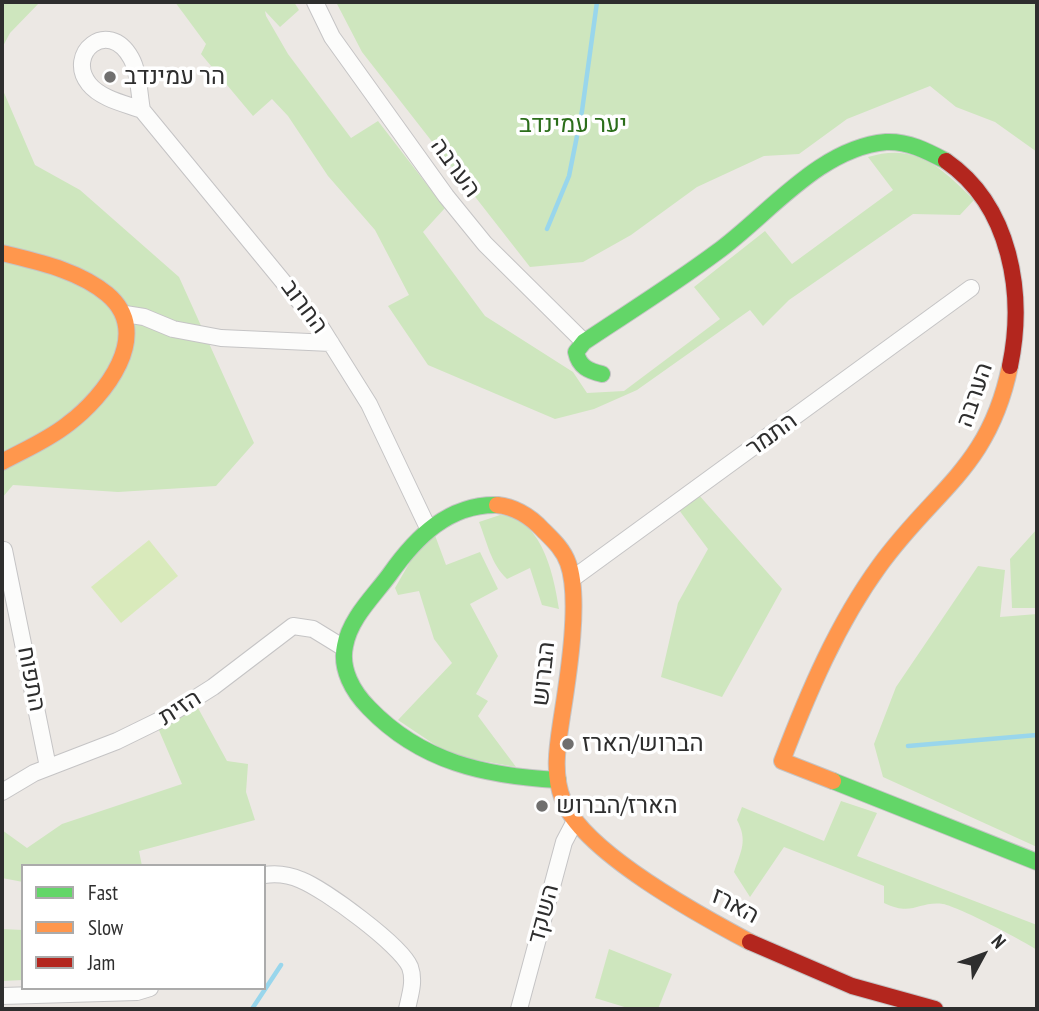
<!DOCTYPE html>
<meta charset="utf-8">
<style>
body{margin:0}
#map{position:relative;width:1039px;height:1011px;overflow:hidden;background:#ece8e4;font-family:"PT Sans Narrow",sans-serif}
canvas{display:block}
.frame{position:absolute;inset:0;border:4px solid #2e2e2e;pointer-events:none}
.legend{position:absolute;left:21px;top:864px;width:245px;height:126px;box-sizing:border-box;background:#fff;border:2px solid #ababab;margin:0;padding:9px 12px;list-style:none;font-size:21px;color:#2e2e2e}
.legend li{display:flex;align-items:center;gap:14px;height:35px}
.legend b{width:35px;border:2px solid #ababab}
.north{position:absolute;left:948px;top:920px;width:70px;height:70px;-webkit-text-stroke:5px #fff;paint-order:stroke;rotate:49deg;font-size:19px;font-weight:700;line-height:28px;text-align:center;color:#2e2e2e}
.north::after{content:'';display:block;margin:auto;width:24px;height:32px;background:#2e2e2e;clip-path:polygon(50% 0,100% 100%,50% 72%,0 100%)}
</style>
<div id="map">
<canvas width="1039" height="1011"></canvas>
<div class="frame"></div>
<ul class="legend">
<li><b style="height:9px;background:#63d668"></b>Fast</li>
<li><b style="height:9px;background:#ff974d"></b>Slow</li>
<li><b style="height:9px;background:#b3261e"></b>Jam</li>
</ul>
<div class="north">N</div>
</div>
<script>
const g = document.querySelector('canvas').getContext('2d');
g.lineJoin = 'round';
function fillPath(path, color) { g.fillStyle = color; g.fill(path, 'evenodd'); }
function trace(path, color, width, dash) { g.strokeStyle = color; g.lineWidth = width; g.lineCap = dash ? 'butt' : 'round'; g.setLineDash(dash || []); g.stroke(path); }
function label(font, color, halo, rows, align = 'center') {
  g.font = font + ' "PT Sans Narrow",Heebo,sans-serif'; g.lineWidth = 7; g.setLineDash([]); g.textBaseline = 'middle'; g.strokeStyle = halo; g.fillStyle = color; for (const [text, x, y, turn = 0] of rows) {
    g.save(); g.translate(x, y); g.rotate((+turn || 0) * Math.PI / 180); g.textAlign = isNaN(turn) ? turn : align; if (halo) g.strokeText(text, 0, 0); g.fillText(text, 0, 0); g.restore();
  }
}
fillPath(new Path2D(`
 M2 2H40L10 33 2 48Z
 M175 2H294L299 10 280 27 265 11 266 16 288 54 351 138 378 121 445 208 423 232 485 316 573 372 587 393 624 391 720 319 694 287 765 231 792 264 893 190 868 157C916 142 942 168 974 200L960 215 913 214 789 300 763 326 750 310 637 390 594 409 555 419 428 365 388 306 409 295 375 230 328 176 288 116 272 99 253 116 201 54 206 44Z
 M336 2H1037V152L995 122 956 107 930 86 847 119 799 154 764 156 697 187 631 235 583 262 530 267 362 52Z
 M2 88 35 165 80 190 179 277 254 443 216 486 118 492 13 485 2 498Z
 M698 494 782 589 722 697 661 677 678 603 708 549 679 510Z
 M500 515C542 517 554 576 559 609L542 605 530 568 507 579C491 564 487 542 479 522Z
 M1037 529V608H1012L1010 559Z
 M433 530 446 565 480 552 498 589 470 604 498 656 476 694 488 701 478 716 516 767 450 755 398 720 452 663 434 639 419 591 398 595 395 588 426 534Z
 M978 566 1005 570 1000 617 1037 614V847L883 777 874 744 896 687Z
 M198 708 227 761 248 764 246 792 255 820 139 851 142 866H23V882L2 878V830L27 848 62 824 182 784 158 728Z
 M841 801 877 813 857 856 1037 925V950C1022 940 959 907 943 904 918 901 913 917 884 903V886L784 847 750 897 734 872C741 851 748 841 737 820L742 807 824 841Z
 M2 929 23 930V980L2 981Z
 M609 949 672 974 658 1009H631L595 998Z`), '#cee6be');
fillPath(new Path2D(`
 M149 540 178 576 121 623 91 587Z`), '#d9eabb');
trace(new Path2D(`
 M547 229 569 176 582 111 597 2
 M908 746 1037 735
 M252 1009 281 965`), '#99d6ec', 4.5);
const street = new Path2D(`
 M315 2 332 37 446 196 485 244 584 342
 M142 110C139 94 139 72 131 58 108 17 65 54 89 84 101 99 126 104 142 110L322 329 369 404 428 528
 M125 314 144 317 173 329 221 338 331 343
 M4 550 48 767
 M572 579 971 288
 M2 792 34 773 117 741 164 718 213 687 293 626 313 629 344 648
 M264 875C277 873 290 875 301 880 324 889 401 945 410 967 415 981 410 995 407 1009
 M2 996 137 992 150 988
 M519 1009 564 842 575 821`);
const fast = new Path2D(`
 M602 374C589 371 579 367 576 352L584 342C629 312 674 284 717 252 768 215 819 148 886 142 908 141 927 151 946 161
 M497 505C449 504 416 537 390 574 374 596 350 618 345 646 340 669 353 692 369 708 421 762 485 776 558 780
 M833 781 1037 862`);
const slow = new Path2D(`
 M2 253C38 262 78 270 107 294 155 334 104 397 68 424 48 440 24 450 2 462
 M497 505C516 507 530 516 543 530 553 540 563 549 568 563 581 598 568 678 562 716 558 743 552 773 563 800 583 852 701 916 750 942
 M833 781 782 761C808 693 837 624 880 565 935 489 989 468 1010 366`);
const jam = new Path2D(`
 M946 161C1011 206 1025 294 1010 366
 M750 942 852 986 935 1009`);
trace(street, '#c5c4c5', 18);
trace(fast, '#c5c4c5', 18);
trace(slow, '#c5c4c5', 18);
trace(jam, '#c5c4c5', 18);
trace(street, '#fcfcfb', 16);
trace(fast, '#63d668', 16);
trace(slow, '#ff974d', 16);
trace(jam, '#b3261e', 16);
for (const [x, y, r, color] of [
 [110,77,7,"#706f6e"],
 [568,744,7,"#706f6e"],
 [542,806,7,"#706f6e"]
]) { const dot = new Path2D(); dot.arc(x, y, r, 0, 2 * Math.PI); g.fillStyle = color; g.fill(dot); trace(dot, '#fff', 2.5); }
label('24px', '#2e2e2e', '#fff', [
 ["הר עמינדב",124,77],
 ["הברוש/הארז",582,744],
 ["הארז/הברוש",556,806]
], 'left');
label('24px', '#2c6e1b', '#fff', [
 ["יער עמינדב",573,125]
]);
label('24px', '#2e2e2e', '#fff', [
 ["הערבה",455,168,54],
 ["החרוב",304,307,53],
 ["הערבה",975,395,-71],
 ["התמר",772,435,-36],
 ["הברוש",544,674,-84],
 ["התפוח",31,679,79],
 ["הזית",180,708,-32],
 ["הארז",735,906,28],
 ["השקד",544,914,-75]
]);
</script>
